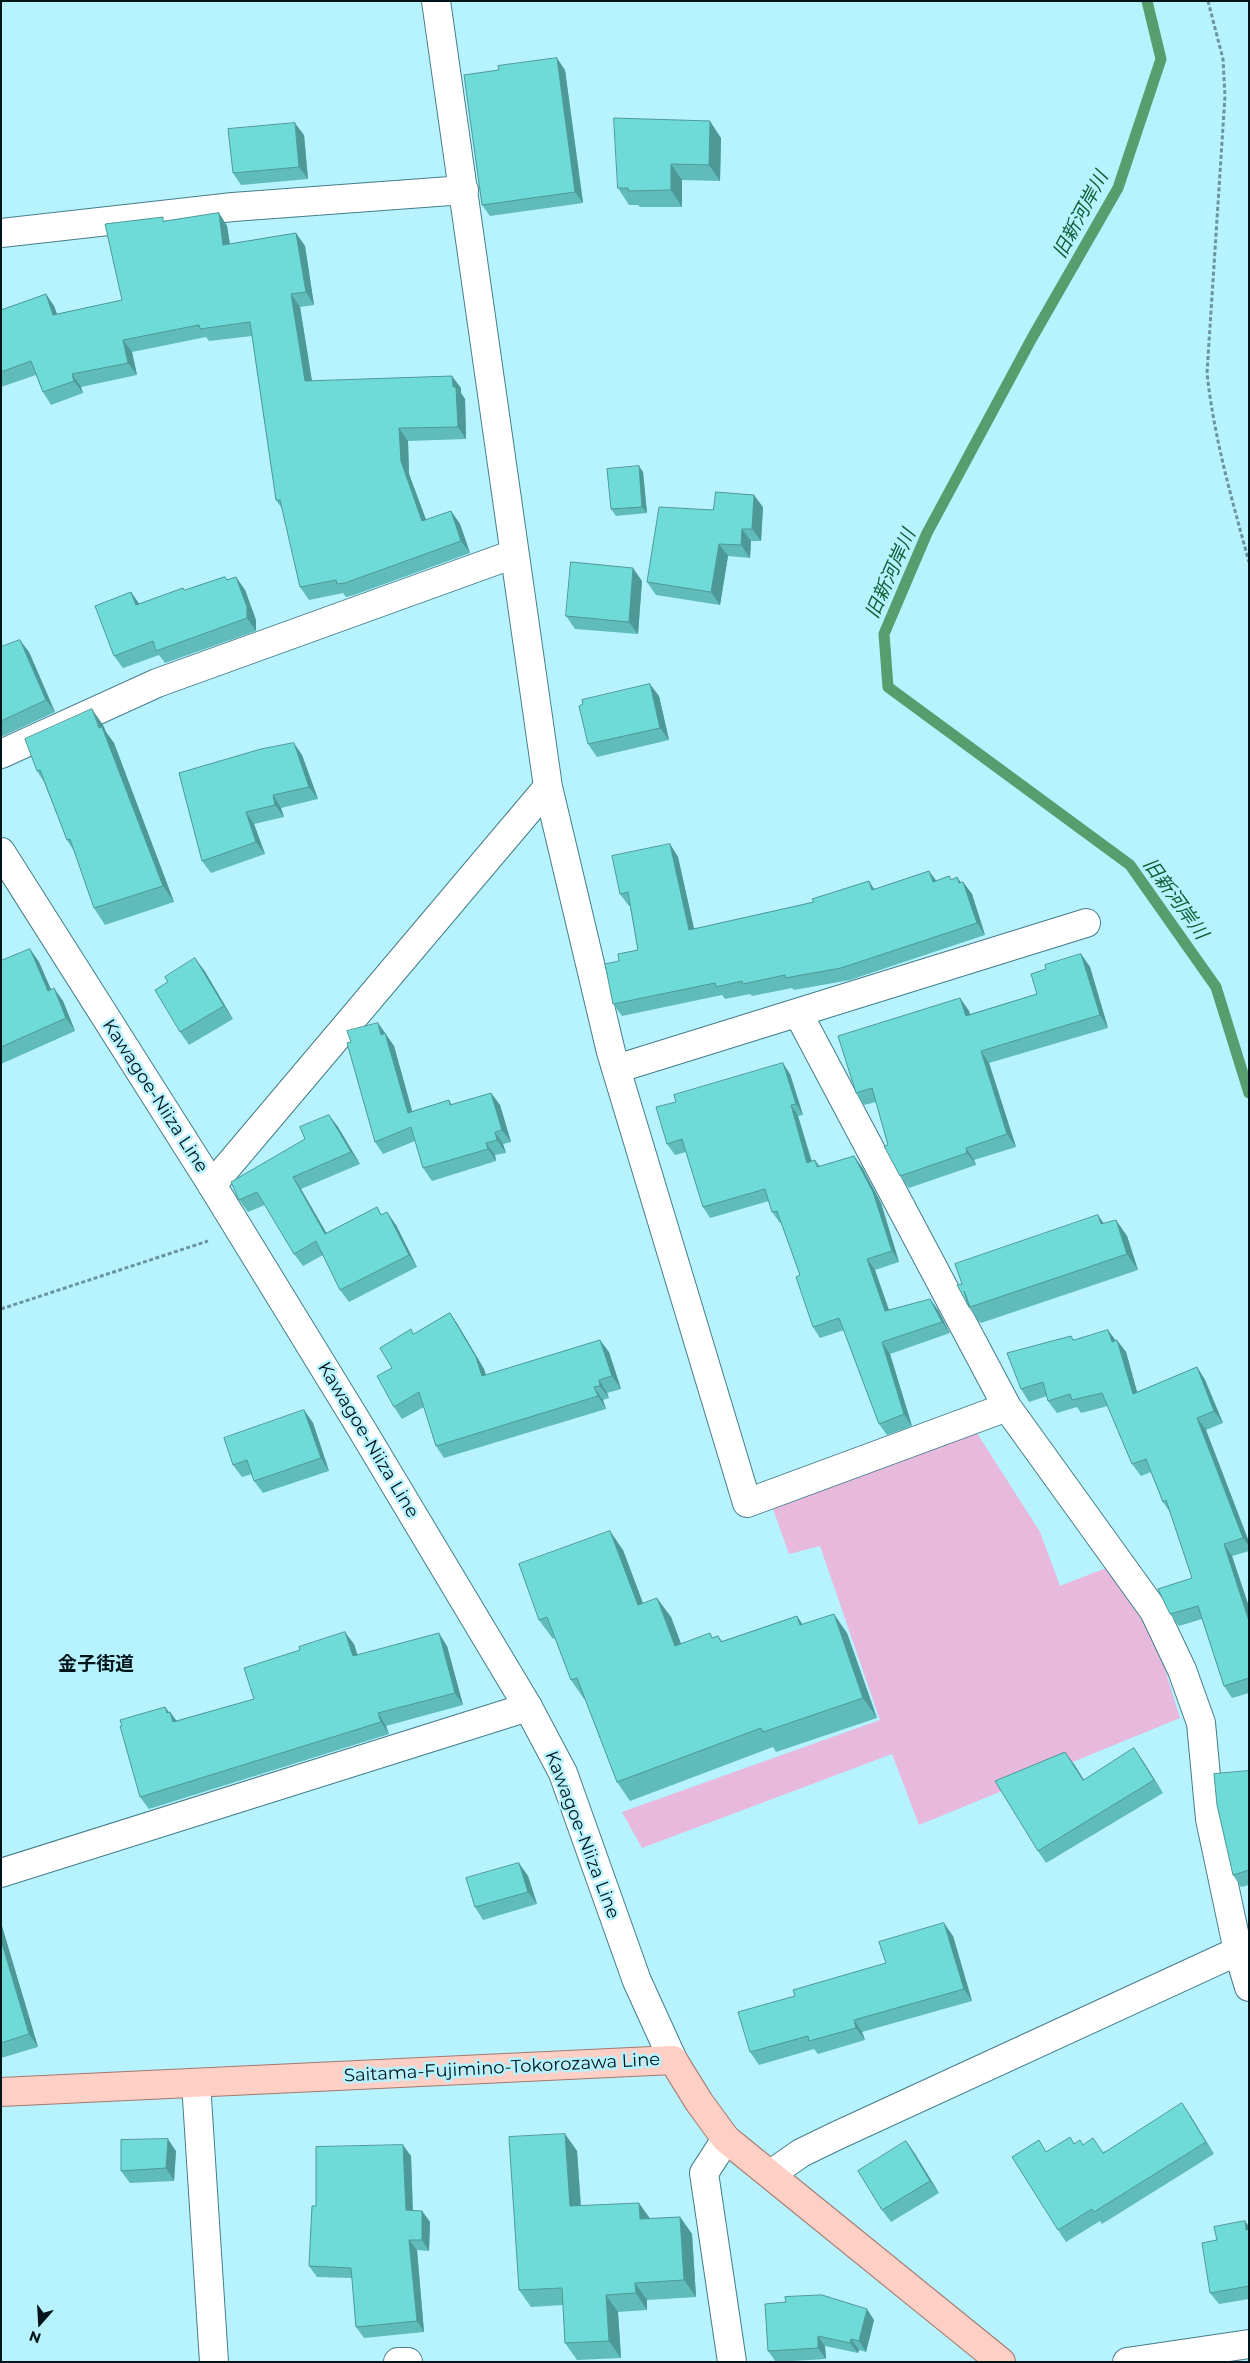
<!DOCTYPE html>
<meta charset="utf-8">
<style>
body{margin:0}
#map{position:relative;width:1250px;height:2363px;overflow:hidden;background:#b7f2ff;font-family:Montserrat,sans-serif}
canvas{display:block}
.frame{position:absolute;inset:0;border:2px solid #00151a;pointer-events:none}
.north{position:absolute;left:15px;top:2298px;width:50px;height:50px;-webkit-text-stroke:4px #b7f2ff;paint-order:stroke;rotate:199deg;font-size:14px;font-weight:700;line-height:20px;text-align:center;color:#00151a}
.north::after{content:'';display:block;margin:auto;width:18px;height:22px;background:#00151a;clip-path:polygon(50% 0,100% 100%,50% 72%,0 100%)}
</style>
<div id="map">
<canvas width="1250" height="2363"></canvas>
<div class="frame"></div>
<div class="north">N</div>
</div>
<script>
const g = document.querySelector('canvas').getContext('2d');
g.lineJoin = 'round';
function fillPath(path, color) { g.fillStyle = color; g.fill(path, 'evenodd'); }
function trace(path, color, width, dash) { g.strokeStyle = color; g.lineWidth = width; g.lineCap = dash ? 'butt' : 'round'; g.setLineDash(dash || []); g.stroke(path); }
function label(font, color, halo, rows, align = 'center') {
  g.font = font + ' Montserrat,"Noto Sans JP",sans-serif'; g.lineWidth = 5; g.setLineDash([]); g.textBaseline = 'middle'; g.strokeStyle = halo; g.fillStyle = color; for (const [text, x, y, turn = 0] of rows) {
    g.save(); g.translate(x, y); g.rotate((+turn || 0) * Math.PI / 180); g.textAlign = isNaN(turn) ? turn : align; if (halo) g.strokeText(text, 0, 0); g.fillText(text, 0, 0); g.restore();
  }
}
fillPath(new Path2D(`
 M975 1430 1040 1532 1060 1586 1106 1568 1143 1621 1164 1666 1180 1718 919 1825 892 1754 642 1848 622 1812 880 1720 820 1546 789 1554 773 1509Z`), '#e6b9dd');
trace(new Path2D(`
 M1147 1 1161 59 1118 188 1032 338 927 533 884 634 888 687 1130 865 1216 987 1249 1093`), '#579d6e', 11);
const minor = new Path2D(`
 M436 1 548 787 611 1052 747 1503 1007 1407
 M1 233 233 207 464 190
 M1 754 157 683 514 554
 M798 1013 1007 1407 1154 1611 1182 1670 1201 1723 1210 1819 1238 1951 1249 1987
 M616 1069 1086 923
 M212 1185 548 787
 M1 1873 528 1707
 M196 2083 214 2362
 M726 2139 704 2173 732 2362
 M398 2362H408
 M1127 2362 1249 2344`);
const tertiary = new Path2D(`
 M771 2174 801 2153 836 2136 1249 1946`);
const secondary = new Path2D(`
 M1 852 212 1185 361 1428 528 1707 563 1773 637 1981 673 2060`);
const primary = new Path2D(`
 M1 2092 673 2060 699 2102 726 2139 1001 2362`);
trace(minor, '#457d8a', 30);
trace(tertiary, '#457d8a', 30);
trace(secondary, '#457d8a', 30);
trace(primary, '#a4796f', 30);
trace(new Path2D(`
 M1208 1 1223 59 1225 96 1207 373C1214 438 1232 500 1249 562
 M1 1309 208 1241`), '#6a959f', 3, [4, 2.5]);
trace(minor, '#fff', 28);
trace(tertiary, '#fff', 28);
trace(secondary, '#fff', 28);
trace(primary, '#fecfc4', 28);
fillPath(new Path2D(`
 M565 70 583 203 490 216 482 205Z
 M304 135 308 179 241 185 233 173Z
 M721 138 720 181 682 180V207H640L638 205H629L618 188Z
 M219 213 227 226 230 244 296 233 305 246 314 305 300 307 312 381 461 388V393L465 399 466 439 408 441 409 474 426 520 451 511 460 524 470 553 354 595 346 597 343 593 309 600 300 587 283 510 276 500 252 336 209 341 206 337 132 352 137 375 81 387 83 393 51 405 43 392 36 375 1 387V310L46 294 54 306 57 314 122 300 165 221Z
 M643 472 647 513 616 516 611 509Z
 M763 507 761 541H751L750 558 728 556 720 605 656 595 647 582 713 510Z
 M225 577 228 580 236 577 245 590 256 620V631L165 663 159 655 123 668 114 656 131 592 139 604 185 590Z
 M642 581 638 634 575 629 566 616Z
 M1 647 29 652 55 712 1 737Z
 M659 696 669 740 597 757 588 744Z
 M103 725 106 732 114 743 174 902 105 925 94 908 74 851 67 840 44 782 37 771Z
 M302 755 318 799 281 808 284 817 254 824 265 854 211 873 202 861 179 773Z
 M670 844 678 857 694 929 814 902 869 881 874 889 936 881 949 876 952 880 957 877 961 883 963 882 972 894 985 935 850 980 794 990 792 988 752 996 750 994 725 999 722 995 622 1016 613 1004 619 961 638 950 630 906H629L620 894Z
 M30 949 39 962 51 990 63 1001 75 1031 1 1064V961Z
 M1081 954 1090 967 1108 1028 989 1063 1016 1147 974 1160 976 1165 909 1188 900 1176 888 1145 876 1102 864 1105 856 1093 960 998 969 1011 970 1014 1037 994 1046 969Z
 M204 970 233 1019 189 1045 180 1032Z
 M378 1023 394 1046 412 1111 449 1100 452 1105 491 1093 500 1105 511 1142 503 1144 506 1153 495 1155 496 1161 432 1181 423 1168 415 1141 383 1154 375 1142 351 1042Z
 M790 1074 803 1115 798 1116 812 1161 815 1160 820 1166 862 1167 881 1203 899 1262 875 1270 889 1310 930 1299 938 1310 950 1333 890 1354 912 1426 887 1435 879 1424 844 1330 820 1338 813 1327 800 1275 781 1223H780L772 1212 769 1201 710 1218 703 1207 686 1152 675 1155 667 1144Z
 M329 1115 338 1127 360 1164 301 1189 326 1233 377 1207 382 1215 396 1225 417 1267 349 1302 340 1290 323 1255 303 1266 294 1254 265 1205 248 1212 239 1200 305 1139Z
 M1104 1224 1127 1236 1138 1270 981 1323 980 1321V1323L969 1307 962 1284Z
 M450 1313 458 1325 484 1369 486 1375 609 1352 621 1389 607 1393 609 1398 603 1400 606 1409 444 1458 436 1446 424 1407 402 1419 394 1407 392 1368 414 1334Z
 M1071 1336 1074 1340H1116L1126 1352 1137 1392 1197 1367 1205 1380 1223 1423 1206 1430 1249 1542V1551L1232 1556 1249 1607V1693L1232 1698 1224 1686 1202 1619 1179 1626 1170 1614 1192 1578 1171 1514 1163 1502 1151 1472 1141 1476 1132 1464 1108 1406 1081 1413 1077 1407 1057 1413 1048 1401 1047 1396 1029 1402 1021 1389Z
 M304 1410 313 1423 329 1471 263 1493 254 1481 252 1474 242 1477 233 1465Z
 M623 1550 643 1603 671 1617 681 1644 713 1638 718 1636 722 1641 797 1616 803 1625 847 1633 877 1718 776 1752 773 1747 630 1801 617 1782 585 1699H584L571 1680 555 1638 553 1639 539 1620Z
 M354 1644 357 1655 447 1646 463 1705 386 1726 389 1734 149 1809 140 1797 165 1707 169 1712H170L176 1721 254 1699Z
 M1134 1748 1163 1793 1046 1863 1038 1851 1074 1764 1084 1780Z
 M1249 1771V1885L1241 1887 1233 1875Z
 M528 1876 537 1904 483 1920 475 1907Z
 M1 1923 38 2047 1 2058Z
 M953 1936 972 2001 862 2032 865 2040 818 2054 814 2049 759 2065 750 2052 795 1996 886 1963Z
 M1190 2115 1214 2154 1102 2224 1100 2221 1066 2242 1058 2230 1047 2151 1074 2143 1083 2145 1103 2152Z
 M565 2134 577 2151 581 2206 650 2219 680 2217 692 2234 696 2297 647 2300V2310L618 2312 621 2358 577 2360 565 2343 563 2305 531 2307 519 2290Z
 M906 2141 915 2154 939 2193 891 2222 882 2210Z
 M176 2151 174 2181 130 2183 121 2171Z
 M411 2156 413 2211H422L430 2222 429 2251 417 2250 424 2332 364 2338 356 2327 352 2278 317 2277 309 2266 316 2206Z
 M1245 2221 1249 2227V2299L1219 2304 1210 2293 1217 2240Z
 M765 2304 874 2320 866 2352 859 2350 858 2353 825 2346 826 2359 776 2362 768 2351Z`), '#5fbcba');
fillPath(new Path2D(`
 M557 58 565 70 583 203 575 192Z
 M710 121 721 138 720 181 709 165Z
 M295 123 304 135 308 179 299 167Z
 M671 164 682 180V207L671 190Z
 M219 213 227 226 232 257 223 245Z
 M296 233 305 246 314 305 306 292Z
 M46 294 54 306 62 327 53 315Z
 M291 294 300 307 314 394 305 381Z
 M123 340 132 352 137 375 128 363Z
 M72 374 81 387 83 393 74 381Z
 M452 376 461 388V393L465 399 466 439 458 427Z
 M399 428 408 441 409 474 431 533 422 521 401 461Z
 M639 466 643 472 647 513 642 507Z
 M754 495 763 507 761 541 752 529Z
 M451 511 460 524 470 553 461 541Z
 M742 529 751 541 750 558 741 545Z
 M719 544 728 556 720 605 711 592Z
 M633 568 642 581 638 634 629 622Z
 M236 577 245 590 256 620V631L247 618Z
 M131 592 140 605H136Z
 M20 640 29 652 55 712 46 700Z
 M650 684 659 696 669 740 660 728Z
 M92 709 103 725 106 732 114 743 174 902 163 886Z
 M294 743 302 755 318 799 309 787Z
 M273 795 281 808 284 817 275 805Z
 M246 812 254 824 265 854 256 842Z
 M670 844 678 857 697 942 689 930Z
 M929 871 938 883 933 882Z
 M957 877 966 890 963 882 972 894 985 935 977 923Z
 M869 881 877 894 872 890Z
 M30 949 39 962 57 1003 48 991Z
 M1081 954 1090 967 1108 1028 1100 1015Z
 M195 958 204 970 233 1019 224 1006Z
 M54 988 63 1001 75 1031 66 1018Z
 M960 998 969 1011 974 1028 966 1016Z
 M378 1023 394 1046 416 1125 408 1113Z
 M981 1051 989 1063 1016 1147 1007 1134Z
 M783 1063 790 1074 803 1115 796 1104Z
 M491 1093 500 1105 511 1142 502 1130Z
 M791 1105 798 1116 815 1174 807 1163Z
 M329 1115 338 1127 360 1164 351 1152Z
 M495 1132 503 1144 506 1153 497 1140Z
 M486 1143 495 1155 496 1161 488 1149Z
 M966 1148 974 1160 976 1165 967 1153Z
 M854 1156 862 1167 881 1203 899 1262 892 1251Z
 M293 1177 301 1189 334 1246 325 1234Z
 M387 1212 396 1225 417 1267 409 1255Z
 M1098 1215 1109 1231 1101 1224Z
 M1116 1220 1127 1236 1138 1270 1127 1254Z
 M867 1259 875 1270 893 1322 885 1311Z
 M930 1299 938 1310 950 1333 942 1322Z
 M969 1307H970L980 1323Z
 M450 1313 458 1325 484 1369 490 1389 482 1376Z
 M1108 1330 1117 1342H1112Z
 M600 1340 609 1352 621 1389 612 1376Z
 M1117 1340 1126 1352 1141 1406 1133 1394Z
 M882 1342 890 1354 912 1426 904 1414Z
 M1197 1367 1205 1380 1223 1423 1214 1411Z
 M599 1380 607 1393 609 1398 600 1386Z
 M594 1387 603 1400 606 1409 598 1396Z
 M304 1410 313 1423 329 1471 321 1458Z
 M1197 1418 1206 1430 1249 1542V1546L1243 1538Z
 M610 1531 623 1550 651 1625 638 1605Z
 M1224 1544 1232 1556 1249 1607V1621Z
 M657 1598 671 1617 689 1665 675 1646Z
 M834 1614 847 1633 877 1718 863 1698Z
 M797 1616 810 1636 800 1625Z
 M345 1632 354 1644 362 1668 353 1656Z
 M439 1633 447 1646 463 1705 455 1693Z
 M165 1707 171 1716 170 1712 179 1724 182 1734 167 1713Z
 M378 1713 386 1726 389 1734 381 1722Z
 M1134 1748 1143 1761 1163 1793 1154 1780Z
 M1065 1752 1074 1764 1092 1793 1083 1780Z
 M519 1863 528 1876 537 1904 528 1892Z
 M1 1923 38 2047 29 2034 1 1940Z
 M944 1923 953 1936 972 2001 964 1989Z
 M854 2020 862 2032 865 2040 856 2028Z
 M1182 2103 1190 2115 1214 2154 1206 2142Z
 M565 2134 577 2151 582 2224 570 2206Z
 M168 2139 176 2151 174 2181 166 2168Z
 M906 2141 915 2154 939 2193 930 2181Z
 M403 2145 411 2156 413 2221 406 2210Z
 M639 2203 651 2220 640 2219Z
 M422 2211 430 2222 429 2251 422 2240Z
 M680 2217 692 2234 696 2297 684 2280Z
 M1245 2221 1249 2227V2234L1246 2230Z
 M409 2240 417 2250 424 2332 417 2321Z
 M635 2283 647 2300V2310L636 2293Z
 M606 2295 618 2312 621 2358 609 2341Z
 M867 2309 874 2320 866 2352 859 2341Z
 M818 2336 825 2346 826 2359 818 2348Z
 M851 2339 859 2350 858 2353 850 2343Z`), '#4d9997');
const building = new Path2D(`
 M557 58 575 192 482 205 464 75 499 70 498 66Z
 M614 118 710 121 709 165 671 164V190L629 191 628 188H618Z
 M295 123 299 167 233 173 228 129Z
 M219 213 223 245 296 233 306 292 291 294 305 381 452 376 453 387H456L458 427 399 428 401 461 422 521 451 511 461 541 345 583 337 584 336 580 300 587 280 500H276L250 322 200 329 199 325 123 340 128 363 72 374 74 381 43 392 31 361 1 372V310L46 294 53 315 122 300 105 224 163 217V221Z
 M639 466 642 507 611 509 607 469Z
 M716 492 754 495 752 529H742L741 545 719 544 711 592 647 582 659 507 713 510Z
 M571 562 633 568 629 622 566 616Z
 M225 577 227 580 236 577 247 607V618L156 651 153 641 114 656 95 606 131 592 136 605 183 588 184 590Z
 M20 640 46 700 1 721V647Z
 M650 684 660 728 588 744 579 706 583 704 582 700Z
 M92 709 99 728 102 727 163 886 94 908 70 839 67 840 40 770 37 771 25 739Z
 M294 743 309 787 273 795 275 805 246 812 256 842 202 861 179 773 261 749Z
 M670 844 689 930 814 902 812 899 869 881 872 890 929 871 933 882 949 876 951 880 957 877 959 883 963 882 977 923 841 968 785 978V975L743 984 742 981 716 987 715 983 613 1004 605 964 619 961 618 954 638 950 628 892 620 894 612 856Z
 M30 949 48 991 54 988 66 1018 1 1047V961Z
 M1081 954 1100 1015 981 1051 1007 1134 966 1148 967 1153 900 1176 884 1146 888 1145 872 1088 856 1093 838 1036 960 998 966 1016 1037 994 1031 974 1046 969 1045 965Z
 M195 958 224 1006 180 1032 155 990 168 982 165 977Z
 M378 1023 381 1035 385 1033 408 1113 449 1100 450 1105 491 1093 502 1130 495 1132 497 1140 486 1143 488 1149 423 1168 411 1127 375 1142 347 1043 351 1042 347 1031Z
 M783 1063 796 1104 791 1105 807 1163 815 1160 817 1167 854 1156 873 1192 892 1251 867 1259 885 1311 930 1299 942 1322 882 1342 904 1414 879 1424 839 1318 813 1327 796 1277 800 1275 777 1211 772 1212 765 1189 703 1207 682 1139 667 1144 656 1107 676 1102 674 1095Z
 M329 1115 351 1152 293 1177 325 1234 377 1207 381 1215 387 1212 409 1255 340 1290 316 1241 294 1254 257 1192 239 1200 231 1182 305 1139 300 1127Z
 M1098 1215 1101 1224 1116 1220 1127 1254 970 1307 964 1291 969 1307 957 1285 962 1284 955 1264Z
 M450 1313 476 1357 482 1376 600 1340 612 1376 599 1380 600 1386 594 1387 598 1396 436 1446 419 1392 394 1407 377 1376 392 1368 380 1348 411 1329 413 1334Z
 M1108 1330 1112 1342 1117 1340 1133 1394 1197 1367 1214 1411 1197 1418 1243 1538 1224 1544 1249 1621V1678L1224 1686 1198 1606 1170 1614 1158 1589 1192 1578 1166 1500 1163 1502 1146 1459 1132 1464 1102 1393 1072 1400 1070 1394 1048 1401 1043 1382 1021 1389 1007 1353 1071 1336 1073 1340Z
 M304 1410 321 1458 254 1481 247 1460 233 1465 224 1438Z
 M610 1531 638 1605 657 1598 675 1646 710 1633 712 1638 718 1636 721 1642 797 1616 800 1625 834 1614 863 1698 763 1732 761 1728 617 1782 577 1678 571 1680 547 1617 539 1620 519 1564Z
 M345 1632 353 1656 439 1633 455 1693 378 1713 381 1722 140 1797 120 1726H122L120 1720 165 1707 167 1713 170 1712 173 1722 254 1699 244 1668 300 1650 299 1647Z
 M1134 1748 1154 1780 1038 1851 995 1781 1065 1752 1083 1780Z
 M1249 1771V1870L1233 1875 1217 1805 1214 1774Z
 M519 1863 528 1892 475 1907 466 1878Z
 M944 1923 964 1989 854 2020 856 2028 809 2041 808 2036 750 2052 738 2012 795 1996 793 1990 886 1963 879 1942Z
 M1 1940 29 2034 1 2043Z
 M1182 2103 1206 2142 1094 2212 1092 2209 1058 2230 1012 2157 1039 2140 1046 2152 1070 2137 1074 2144 1080 2140 1083 2145 1093 2138 1103 2153Z
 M565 2134 570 2206 639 2203 640 2219 680 2217 684 2280 635 2283 636 2293 606 2295 609 2341 565 2343 562 2288 519 2290 509 2137Z
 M168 2139 166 2168 121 2171V2140Z
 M906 2141 930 2181 882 2210 858 2171Z
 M403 2145 406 2210 422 2211V2240H409L417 2321 356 2327 351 2268 309 2266 312 2206H316V2147Z
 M1245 2221 1246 2230 1249 2229V2286L1210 2293 1202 2243 1217 2240 1214 2227Z
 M822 2295 867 2309 859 2341 851 2339 850 2343 818 2336V2348L768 2351 765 2304 786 2302 785 2297Z`);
fillPath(building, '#6edbd8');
trace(building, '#4d9997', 1);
label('18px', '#00151a', '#b7f2ff', [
 ["Kawagoe-Niiza Line",155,1096,57],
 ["Kawagoe-Niiza Line",368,1440,59],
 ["Kawagoe-Niiza Line",582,1835,69],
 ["Saitama-Fujimino-Tokorozawa Line",502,2068,-3]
]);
label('italic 19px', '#0d6033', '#b7f2ff', [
 ["旧新河岸川",1081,215,-62],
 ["旧新河岸川",891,574,-66],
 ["旧新河岸川",1175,899,54]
]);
label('bold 19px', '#00151a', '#b7f2ff', [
 ["金子街道",96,1664]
]);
</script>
